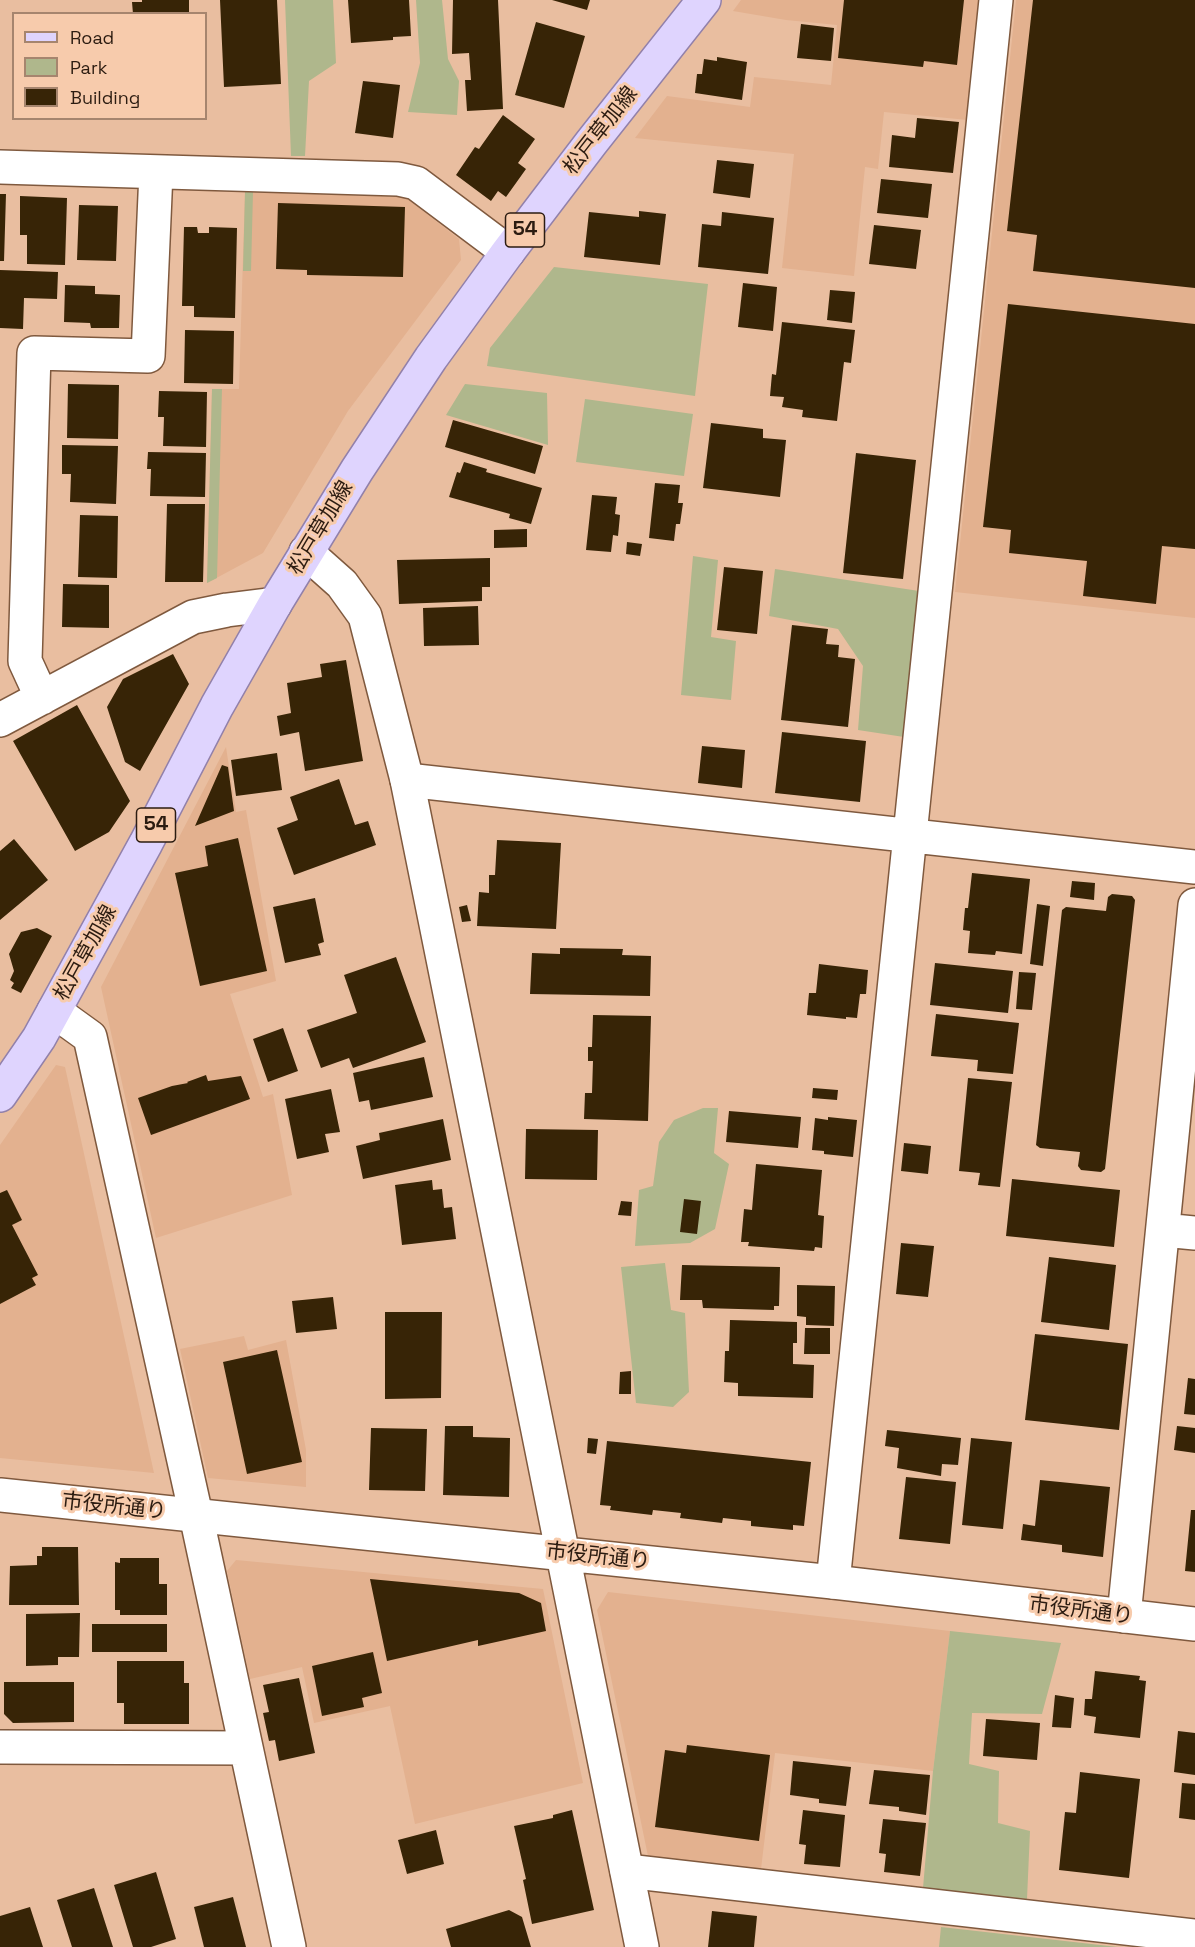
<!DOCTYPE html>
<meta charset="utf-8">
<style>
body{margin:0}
#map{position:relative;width:1195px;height:1947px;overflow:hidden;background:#e9bea0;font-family:"Space Grotesk",sans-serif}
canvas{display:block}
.legend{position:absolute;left:12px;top:12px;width:195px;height:108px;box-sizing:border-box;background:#f7cbac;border:2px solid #a6856e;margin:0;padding:8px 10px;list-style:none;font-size:18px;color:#2c1c11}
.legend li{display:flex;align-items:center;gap:12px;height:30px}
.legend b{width:30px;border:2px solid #a6856e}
</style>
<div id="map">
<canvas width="1195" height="1947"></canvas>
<ul class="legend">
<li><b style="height:8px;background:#dfd4fe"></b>Road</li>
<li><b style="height:16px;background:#afb78c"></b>Park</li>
<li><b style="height:16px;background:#372406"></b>Building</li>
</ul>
</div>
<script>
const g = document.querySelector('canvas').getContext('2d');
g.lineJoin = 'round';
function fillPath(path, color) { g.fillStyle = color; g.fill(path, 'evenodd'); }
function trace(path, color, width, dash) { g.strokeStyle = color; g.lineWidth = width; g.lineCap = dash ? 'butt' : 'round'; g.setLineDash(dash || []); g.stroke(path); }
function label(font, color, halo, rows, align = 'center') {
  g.font = font + ' "Space Grotesk","Noto Sans JP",sans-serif'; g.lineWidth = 6; g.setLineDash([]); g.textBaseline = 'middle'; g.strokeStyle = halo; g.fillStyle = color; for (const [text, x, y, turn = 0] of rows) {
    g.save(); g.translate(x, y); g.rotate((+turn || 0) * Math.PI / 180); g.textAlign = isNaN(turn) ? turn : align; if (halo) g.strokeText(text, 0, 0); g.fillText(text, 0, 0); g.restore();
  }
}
fillPath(new Path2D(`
 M741 0H980L968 120 884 112 878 169 865 167 854 276 782 268 794 154 635 138 667 96 750 107 754 77 831 85 837 25 786 20 733 11Z
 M1016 0H1195V618L955 592Z
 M245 192 405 197 459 239 461 260 348 411 263 553 207 583 212 389H239Z
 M226 747 236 812 246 810 276 981 230 994 263 1097 273 1094 292 1195 156 1238 101 987Z
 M56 1065 65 1067 154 1473 0 1458V1145Z
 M244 1336 248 1350 286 1340 306 1450V1487L208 1478 180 1349Z
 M236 1560 543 1589 583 1783 415 1824 390 1706 314 1723 302 1667 250 1679 227 1571Z
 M608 1592 950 1631 933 1771 775 1753 761 1869 648 1856 597 1610Z`), '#e3b18f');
fillPath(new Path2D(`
 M285 0H333L336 63 309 81 305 156H291Z
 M416 0H442L448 59 459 81 457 115 408 112 420 63Z
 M245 192H253L251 271H243Z
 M554 267 708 284 695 396 487 366 490 348Z
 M465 384 547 393 548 445 446 415Z
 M212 389H222L217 578 207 583Z
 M585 399 693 414 684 476 576 462Z
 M693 556 718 560 711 637 736 641 731 700 681 695Z
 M775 569 919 591 904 737 858 730 863 666 838 629 769 616Z
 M703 1108H718L714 1153 729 1164 715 1229 690 1243 635 1246 639 1190 653 1186 659 1142 674 1120Z
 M665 1263 671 1310 685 1313 689 1392 673 1407 636 1403 621 1267Z
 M950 1631 1061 1643 1042 1714 972 1713 969 1764 999 1771 998 1823 1030 1831 1027 1899 923 1888 933 1771Z
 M941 1927 1118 1947H939Z`), '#afb78c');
fillPath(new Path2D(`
 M142 0H189V14H133L132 2H142Z
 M220 0H277L281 84 224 87Z
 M348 0H409L411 36 393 37V40L351 43Z
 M453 0H498L503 109 467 111 465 80H471L469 53 452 54Z
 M552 0H590L587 10Z
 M844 0H964L957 65 924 61 923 67 838 58Z
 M1033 0H1195V288L1033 271 1037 235 1007 231Z
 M536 22 585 36 564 108 515 95Z
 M801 24 834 28 831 61 797 58Z
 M717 57 747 62 742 100 695 93 697 74H702L704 59 717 61Z
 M363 81 400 85 393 138 355 133Z
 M503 115 535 139 518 163 526 169 506 197 498 191 491 201 456 175 475 147 479 149Z
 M917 118 959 122 953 173 889 167 892 135 915 138Z
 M717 160 754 164 750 198 713 193Z
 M881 179 932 184 928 218 877 213Z
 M0 194H6L4 261H0Z
 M20 196 67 198 65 265 27 264V235H20Z
 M278 203 405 207 403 277 307 275V270L276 269Z
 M79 205 118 206 116 261 77 260Z
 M639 211 666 214 660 265 584 257 589 212 639 217Z
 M722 212 774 218 768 274 698 267 702 224 721 226Z
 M874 225 921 230 916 269 869 264Z
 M184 227H197L198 233H209V227L237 228 235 318 194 317V306H182Z
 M0 270 58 272 57 299 24 298 23 329 0 328Z
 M743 283 777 287 773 331 738 327Z
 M65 285 95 286V294L120 295 119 328H91L90 323 64 322Z
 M830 290 855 292 852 323 827 320Z
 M1008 304 1195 324V549L1162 546 1156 604 1083 596 1087 561 1009 553 1011 530 983 527Z
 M782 322 855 330 851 363 844 362 837 421 802 417 803 410 782 407 784 397 770 396 772 374 776 375Z
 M185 330 234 331 233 384 184 383Z
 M68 384 119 385 118 439 67 438Z
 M159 391 207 392 206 447 163 446 164 417H158Z
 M453 420 543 446 535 474 445 447Z
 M711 423 763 429V438L786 440 780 497 703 488Z
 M62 445 118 446 116 504 70 502 71 474H62Z
 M148 452 206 453 205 497 150 496 151 469H147Z
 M856 453 916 460 903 579 843 573Z
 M464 462 487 469 486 472 542 488 531 524 509 518 510 514 449 497 457 472 460 473Z
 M655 483 680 485 678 503H683L680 524H676L674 541 649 538Z
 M592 495 617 497 615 514 620 515 618 536 613 535 611 552 586 550Z
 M167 504H205L203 582H165Z
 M80 515 118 516 117 578 78 577Z
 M527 529V547L494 548V530Z
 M627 542 642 544 640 556 626 554Z
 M490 558V587H482V601L399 604 397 560Z
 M724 567 763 571 757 634 717 630Z
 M63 584 109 585V628L62 627Z
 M478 606 479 645 424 646 423 608Z
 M792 625 828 629 826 644 839 645 838 657 855 659 848 727 781 720Z
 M173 654 189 684 140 771 125 762 107 707 123 679Z
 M346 660 363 761 305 771 299 732 280 736 277 716 291 713 287 683 322 677 320 664Z
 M77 705 130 801 109 832 75 851 13 741Z
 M782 732 866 741 860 802 775 793Z
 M702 746 745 750 742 788 698 783Z
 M277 753 282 790 236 796 231 760Z
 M222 765 228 767 234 811 195 826Z
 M339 779 355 825 368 821 376 845 294 875 277 828 298 820 290 797Z
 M238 838 267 971 200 986 175 873 208 866 205 846Z
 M14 839 48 880 0 920V851Z
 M497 840 561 843 556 929 477 926 479 892 489 893V875H495Z
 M972 873 1030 879 1022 954 996 951 995 955 968 953 970 931 963 930 965 908H968Z
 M1072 881 1095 883 1094 900 1070 897Z
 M1112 894 1132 896 1135 900 1105 1169 1101 1172 1081 1170 1078 1166 1080 1152 1040 1148 1036 1145 1062 910 1066 907 1106 911 1108 897Z
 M315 898 324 942 318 944 321 955 285 963 273 907Z
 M1037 904 1050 906 1043 966 1030 964Z
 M467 905 471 921 462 922 459 907Z
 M37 928 52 936 21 993 11 988 14 983 10 980 14 971 9 954 21 932Z
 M560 948 623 949 622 955 651 956 650 996 530 994 532 953 560 954Z
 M396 957 426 1042 353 1068 349 1058 321 1068 307 1030 357 1013 344 975Z
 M935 963 1013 971 1008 1013 930 1005Z
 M819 964 868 970 866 994H860L857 1018 846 1017V1019L807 1015 809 993H816Z
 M1019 972 1036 973 1032 1010 1016 1009Z
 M936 1014 1019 1023 1013 1074 977 1071 978 1060 931 1056Z
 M593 1015 651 1016 648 1121 584 1119 585 1093H592L593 1061H588V1047H592Z
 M283 1028 298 1071 268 1082 253 1039Z
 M424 1057 433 1097 371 1110 369 1100 359 1102 353 1073Z
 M206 1075 208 1081 241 1076 250 1099 151 1135 138 1098 172 1086 188 1083 187 1082Z
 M968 1078 1012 1082 1000 1187 978 1185 980 1173 959 1171Z
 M813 1088 838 1090 837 1100 812 1098Z
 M331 1089 340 1132 325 1134 329 1152 297 1159 285 1099Z
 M729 1111 801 1117 798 1148 726 1142Z
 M828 1117 857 1120 853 1157 824 1154V1151L812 1150 815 1118 828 1120Z
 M443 1119 451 1160 363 1179 356 1146 380 1140 379 1133Z
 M526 1129 598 1130 597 1180 525 1179Z
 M904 1143 931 1146 928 1174 901 1171Z
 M756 1164 822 1170 818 1215 824 1216 822 1248 815 1247 814 1251 748 1246 749 1242H741L744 1209 752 1210Z
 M1012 1179 1120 1190 1114 1247 1006 1236Z
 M432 1180 433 1190 442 1189 444 1208 452 1207 456 1239 402 1245 395 1185Z
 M7 1190 22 1220 12 1225 38 1275 32 1278 36 1285 0 1304V1193Z
 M684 1199 701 1201 697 1234 680 1232Z
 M621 1201 632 1202 631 1216 618 1215Z
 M901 1243 934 1246 928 1297 896 1294Z
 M1049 1257 1116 1265 1109 1330 1041 1322Z
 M682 1265 780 1267 779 1306H774V1310L703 1308 702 1300H680Z
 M797 1285 835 1286 834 1326 806 1325V1317L797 1316Z
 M333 1297 337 1329 296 1333 292 1301Z
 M385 1312H442L441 1398 385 1399Z
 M730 1320 797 1322V1343H793V1364L814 1365 813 1398 738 1396V1383L724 1382 725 1351H729Z
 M805 1328H830V1354H804Z
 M1035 1334 1128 1344 1119 1430 1025 1420Z
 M277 1350 302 1462 247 1474 223 1362Z
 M631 1371V1394H619L620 1372Z
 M1188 1378 1195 1379V1415L1184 1414Z
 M445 1426H473V1437L510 1438 509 1497 443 1495Z
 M1177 1426 1195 1428V1453L1174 1450Z
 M371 1428 427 1429 425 1491 369 1490Z
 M887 1430 961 1438 958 1465 942 1464 941 1476 897 1468 899 1448 885 1446Z
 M588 1438 598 1439 596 1454 587 1453Z
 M971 1438 1012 1442 1003 1529 962 1525Z
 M607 1441 811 1462 804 1526 793 1525V1530L751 1526V1521L723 1518 722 1523 680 1518 681 1513 653 1510 652 1515 610 1510 611 1506 600 1505Z
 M906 1477 956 1482 950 1544 899 1539Z
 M1040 1480 1110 1487 1103 1557 1062 1552V1545L1021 1540 1023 1524 1035 1526Z
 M1191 1510H1195V1572L1185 1571Z
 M42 1547H78L79 1605H9L10 1566 37 1565V1556H42Z
 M120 1558H159V1584H167V1615H120V1610H115V1562L120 1563Z
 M370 1579 519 1593 541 1603 546 1631 478 1646V1640L387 1661Z
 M80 1613 79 1657H58V1665L26 1666V1614Z
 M92 1624H167V1652H92Z
 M373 1652 382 1693 362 1698 364 1707 322 1716 312 1666Z
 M117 1661H184V1683H189V1724H124V1703H117Z
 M1095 1671 1140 1676 1139 1680 1146 1681 1140 1738 1094 1733 1096 1717 1084 1715 1085 1699H1092Z
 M299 1678 315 1753 279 1761 275 1740 269 1741 263 1713 269 1712 263 1685Z
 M4 1682H74V1722L13 1723 4 1714Z
 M1055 1695 1074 1698 1071 1728 1052 1727Z
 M986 1719 1040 1723 1037 1760 983 1756Z
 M1178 1731 1195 1733V1775L1174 1772Z
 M687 1745 770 1755 759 1841 655 1827 665 1750 686 1753Z
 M793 1761 851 1767 846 1806 819 1803V1799L790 1795Z
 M874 1770 930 1775 926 1815 899 1811V1807L869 1804Z
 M1080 1772 1140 1779 1129 1878 1059 1870 1065 1812 1076 1813Z
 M1182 1783 1195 1784V1820L1179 1818Z
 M572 1810 594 1910 532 1924 523 1880 526 1879 514 1826 553 1818V1815Z
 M803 1810 845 1815 840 1867 804 1864 806 1845 799 1844Z
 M883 1819 926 1823 920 1876 884 1872 886 1854 879 1853Z
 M436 1830 444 1864 407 1874 398 1840Z
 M156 1872 176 1939 151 1947H133L114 1885Z
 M94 1888 113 1947H72L57 1900Z
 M233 1897 246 1947H204L194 1907Z
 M30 1907 43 1947H0V1916Z
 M509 1910 522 1917 531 1947H451L446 1929Z
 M712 1911 757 1916 754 1947H708Z`), '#372406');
const minor = new Path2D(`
 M0 167 398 179 416 183 508 252
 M42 698 25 661 34 353 148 356 156 172
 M0 720 193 617 227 610 275 604
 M407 780 1195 867
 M54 1011 90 1037 196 1515 289 1947
 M1163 1230 1195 1233
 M833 1582 996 0
 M1124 1616 1195 905
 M0 1747 246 1748
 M627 1871 1195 1936`);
const tertiary = new Path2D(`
 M306 552 342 584 365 616 407 780 642 1947
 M0 1495 833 1582 1195 1624`);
const primary = new Path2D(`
 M0 1095 39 1038 146 843 217 706 275 604 357 470 431 358 508 252 591 143 704 0`);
trace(minor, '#7f593e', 36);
trace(tertiary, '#7f593e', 36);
trace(primary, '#9281aa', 36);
trace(minor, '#fff', 33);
trace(tertiary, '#fff', 33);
trace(primary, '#dfd4fe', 33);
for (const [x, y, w] of [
 [525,230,39],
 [156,825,39]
]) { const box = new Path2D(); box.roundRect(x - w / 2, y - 17, w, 34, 4.5); g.fillStyle = '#f7cbac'; g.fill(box); trace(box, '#2c1c11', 1.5); }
label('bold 20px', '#2c1c11', null, [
 ["54",525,230],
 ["54",156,825]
]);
label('21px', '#2c1c11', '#f7cbac', [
 ["松戸草加線",601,131,-52],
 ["松戸草加線",321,528,-59],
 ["松戸草加線",86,953,-61],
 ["市役所通り",114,1507,6],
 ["市役所通り",598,1557,6],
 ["市役所通り",1081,1611,7]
]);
</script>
